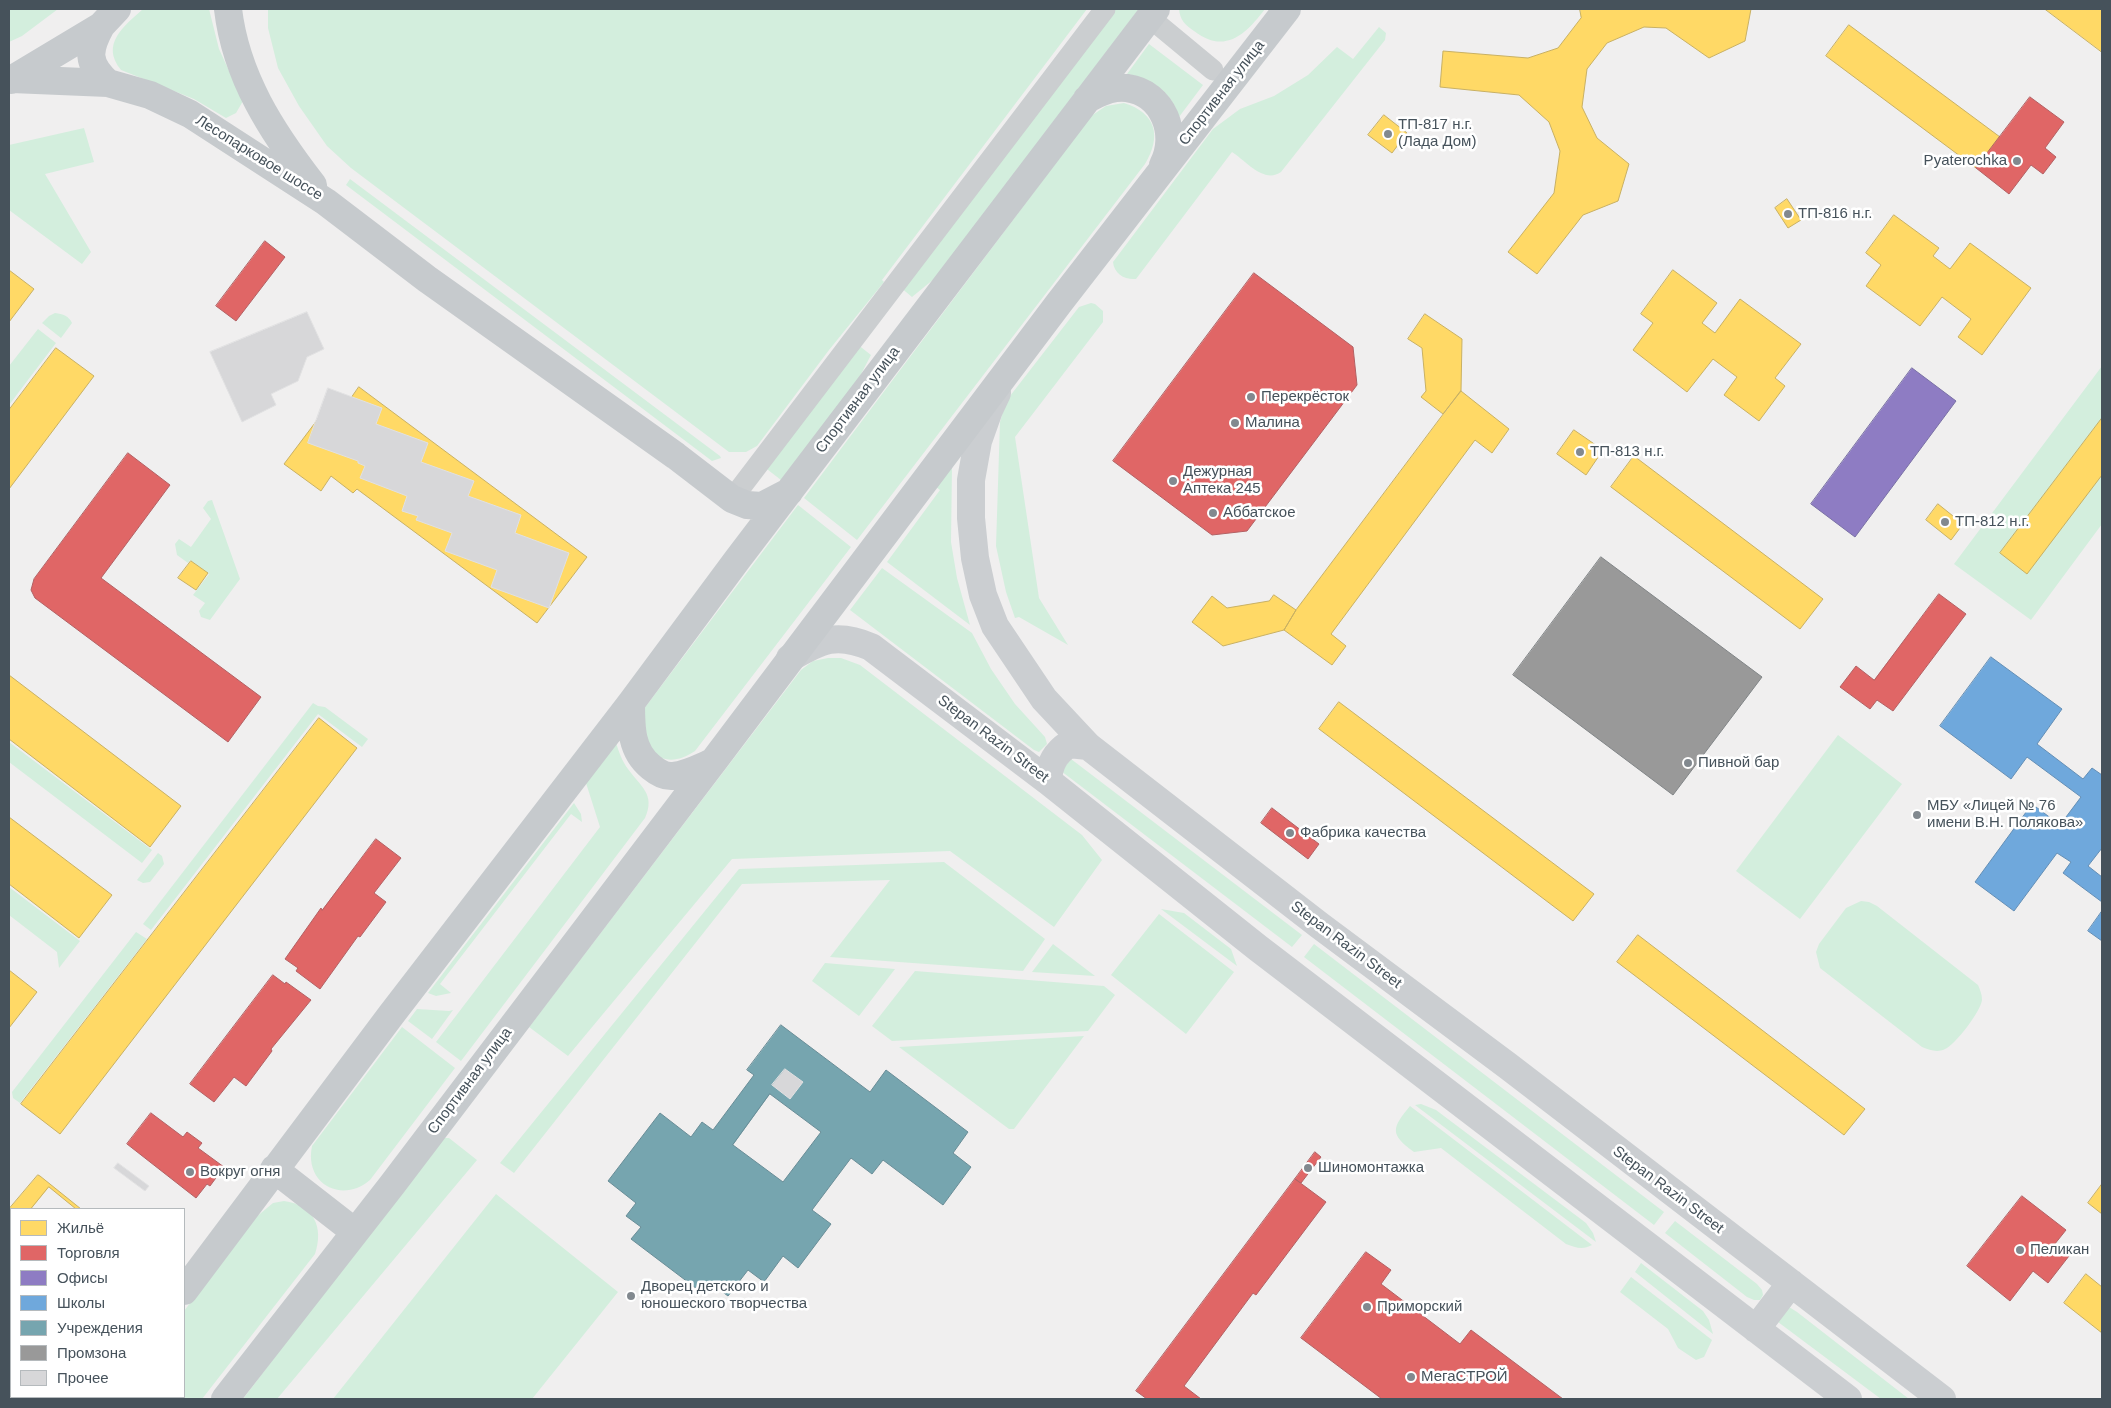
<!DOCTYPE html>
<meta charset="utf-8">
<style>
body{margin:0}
#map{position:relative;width:2111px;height:1408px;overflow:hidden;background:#f0efef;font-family:Arial,sans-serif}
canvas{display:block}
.frame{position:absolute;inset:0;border:10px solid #46525b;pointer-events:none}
.legend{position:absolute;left:10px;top:1208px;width:175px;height:190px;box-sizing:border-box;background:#fff;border:1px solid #b5babd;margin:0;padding:6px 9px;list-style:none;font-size:15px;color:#46525b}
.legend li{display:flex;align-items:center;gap:10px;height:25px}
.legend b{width:25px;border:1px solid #b5babd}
</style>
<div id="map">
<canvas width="2111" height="1408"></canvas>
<div class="frame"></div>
<ul class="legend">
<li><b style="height:14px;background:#ffd966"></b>Жильё</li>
<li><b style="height:14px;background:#e06666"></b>Торговля</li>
<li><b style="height:14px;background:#8e7cc3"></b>Офисы</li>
<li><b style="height:14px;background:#6fa8dc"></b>Школы</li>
<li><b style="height:14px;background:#76a5af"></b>Учреждения</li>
<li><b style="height:14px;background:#999"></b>Промзона</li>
<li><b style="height:14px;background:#d7d7d9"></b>Прочее</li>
</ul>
</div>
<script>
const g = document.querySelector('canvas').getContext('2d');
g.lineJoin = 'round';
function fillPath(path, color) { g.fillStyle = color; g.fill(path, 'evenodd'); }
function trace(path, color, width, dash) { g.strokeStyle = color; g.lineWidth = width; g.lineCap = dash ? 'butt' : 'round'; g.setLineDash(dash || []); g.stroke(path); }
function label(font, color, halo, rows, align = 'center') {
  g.font = font + ' Arial,sans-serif'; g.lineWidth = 5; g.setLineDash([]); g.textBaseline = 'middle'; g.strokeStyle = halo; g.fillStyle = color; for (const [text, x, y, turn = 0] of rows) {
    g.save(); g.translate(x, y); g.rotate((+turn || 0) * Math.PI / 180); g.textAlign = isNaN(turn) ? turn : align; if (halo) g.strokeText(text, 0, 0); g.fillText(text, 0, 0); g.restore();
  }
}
fillPath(new Path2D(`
 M9 9H58L22 36 9 42Z
 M143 9H209L219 49 243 101 236 113 226 118 194 99 121 70C100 44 124 26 143 9Z
 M268 9H1087L882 280 884 282 829 350 757 446 746 452H729L351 168 327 146 299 106 278 68 268 28Z
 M1111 9H1139L934 279 912 297 900 287Z
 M1179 9H1265C1246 34 1225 55 1194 31 1185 25 1180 20 1179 9Z
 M1379 27 1386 33 1385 40 1281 172C1264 184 1246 161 1232 152L1136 279C1125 280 1114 274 1113 262L1213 129 1240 109 1274 96 1308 75 1337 47 1353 59Z
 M1149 44 1203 85 1179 117C1171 91 1152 79 1127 74Z
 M1124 103C1156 113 1162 136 1145 164L857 540 804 498 1091 116 1106 106Z
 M84 128 94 162 45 174 91 252 82 264 9 210V145Z
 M350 179 720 456 721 458 712 461 346 185Z
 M1091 303 1095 304 1103 311V322L1015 437 1039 598 1068 645 1019 617 1015 618 1006 592 996 546 1000 422 1004 408 1010 396 1079 307Z
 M55 313C63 314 69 316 72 323L61 338 42 323 49 316Z
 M38 329 56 343 9 405V366Z
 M857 344 871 355 859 378 781 480 763 466Z
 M2102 366V524L2031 620 1954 564Z
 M952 466 951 542 957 578 970 625 887 562 940 490 936 487Z
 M212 500 240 579 210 620 201 617 199 611 205 603 193 595 209 574 190 560 188 563 177 555 175 544 179 539 191 547 211 519 203 508 208 501Z
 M798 505 851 547 695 751C678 762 665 763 649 751L643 710Z
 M882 568 972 633 991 669 1015 704 1045 737 1047 744 1039 752 1034 750 850 610Z
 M828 658H841L860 665 1082 835 1102 860 1054 927 950 851 732 859 568 1056 529 1027 801 670 813 661Z
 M313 703 318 706 325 707 368 739 362 747 318 714 151 930 143 924Z
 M1838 735 1902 784 1800 919 1736 871Z
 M9 742 152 850 142 863 9 762Z
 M616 743C619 752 622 761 628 769 640 786 656 794 645 818L461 1061 436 1042 600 827 586 783Z
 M1071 759 1302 935 1292 947 1061 771Z
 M574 803 581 814 582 822 571 814 440 984 451 993 436 996 428 993Z
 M158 853 162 856 164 864 150 882 143 883 137 880Z
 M944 862 1045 939 1023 971 830 957 890 880 742 884 514 1173 500 1163 739 869Z
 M9 887 80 941 59 968 57 952 9 915Z
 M1861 901 1869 902 1877 906 1978 985C1980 990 1982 994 1982 1000 1981 1011 1955 1045 1945 1049 1937 1053 1930 1050 1922 1047L1820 968 1816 952 1819 944 1846 908Z
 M1161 909 1184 913 1231 949 1237 966Z
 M1159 914 1234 972 1186 1034 1111 975Z
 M136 932 147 939 20 1103 13 1098 12 1092Z
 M1053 944 1095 976 1032 972Z
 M1314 944 1664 1212 1654 1225 1304 957Z
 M825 963 895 969 859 1016 812 981Z
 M915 971 1104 986 1115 995 1088 1031 892 1041 872 1026Z
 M417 1009 449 1011 453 1010 432 1039 408 1021Z
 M402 1027 455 1068 370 1180C342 1204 304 1184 312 1146Z
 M1084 1036 1014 1129H1009L899 1047Z
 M1421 1104 1436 1110 1586 1223 1593 1233 1596 1242 1415 1105Z
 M1410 1106 1592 1245C1583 1250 1576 1248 1566 1244L1441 1148 1414 1152C1389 1134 1392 1128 1410 1106Z
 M445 1138H449L477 1160 277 1399H243L440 1139Z
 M496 1194 618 1292 532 1399H333Z
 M284 1201C314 1205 324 1227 315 1254L202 1399H125L126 1397H184V1311L255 1218 273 1203Z
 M1675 1221 1757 1284 1762 1290 1763 1295 1760 1300H1754L1747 1297 1665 1233Z
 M1641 1263 1703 1311 1709 1320 1713 1334 1635 1272Z
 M1631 1277 1712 1340 1704 1357 1696 1360 1678 1348 1668 1329 1620 1292Z
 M1789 1307 1797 1312 1909 1399H1881L1778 1322Z`), '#d3eedd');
const homes = new Path2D(`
 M1580 9H1751L1745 41 1709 58 1666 28 1644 27 1607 43 1587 69 1582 107 1597 138 1629 164 1618 201 1583 215 1537 274 1508 252 1554 193 1560 151 1549 122 1519 95 1440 87 1443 51 1528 58 1558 48 1581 18Z
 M2045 9H2102V52Z
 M1849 25 2000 137 1976 168 1826 56Z
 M1384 115 1407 133 1392 153 1368 135Z
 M1787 199 1801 220 1788 228 1775 208Z
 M1894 215 1939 248 1933 256 1950 269 1970 243 2031 288 1982 355 1958 337 1971 319 1942 297 1920 326 1866 286 1881 265 1866 253Z
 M9 270 34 289 9 322Z
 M1673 270 1717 303 1702 323 1715 333 1740 299 1801 344 1775 378 1785 386 1759 421 1724 395 1737 377 1713 359 1687 392 1633 350 1653 323 1641 314Z
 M1425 314 1462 339 1461 391 1443 414 1421 397 1426 391 1422 348 1408 339Z
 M56 348 94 376 9 489V410Z
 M359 387 587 557 537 623 357 489 353 493 331 476 321 491 284 464 336 395 347 403Z
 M1461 391 1509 429 1492 453 1475 440 1331 634 1346 646 1332 665 1284 630 1296 610Z
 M2102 418V475L2027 574 2000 553Z
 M1574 430 1603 450 1586 475 1557 454Z
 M1634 456 1823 599 1800 629 1611 487Z
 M1938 504 1963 524 1951 540 1926 520Z
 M191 561 208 573 196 590 178 578Z
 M1274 595 1296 610 1284 630 1223 646 1192 622 1212 596 1227 608 1269 601Z
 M9 675 181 806 150 847 9 739Z
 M1339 702 1594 894 1573 921 1319 729Z
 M319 718 357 748 60 1134 21 1104Z
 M9 817 112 895 79 938 9 884Z
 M1638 935 1865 1109 1844 1135 1617 962Z
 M9 970 37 992 9 1028Z
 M38 1175 40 1176 81 1209H11V1223L9 1221V1209Z
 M2102 1184V1214L2088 1203Z
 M49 1187 76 1209H31Z
 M2086 1274 2102 1287V1333L2064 1303Z`);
fillPath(homes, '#ffd966');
trace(homes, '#c8b063', 1);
const shops = new Path2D(`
 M2030 97 2064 122 2045 148 2056 157 2043 174 2031 165 2009 194 1976 168Z
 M265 241 285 257 236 321 216 306Z
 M1254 273 1353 347 1357 385 1247 531 1212 535 1113 461Z
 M128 453 170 485 101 578 261 697 228 742 35 598 31 590 34 579Z
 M1939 594 1966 614 1893 711 1877 700 1870 709 1840 687 1856 666 1874 680Z
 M1272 808 1319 844 1308 859 1261 823Z
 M376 839 401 858 374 893 386 902 360 937 358 936 320 989 296 971 298 968 285 959 321 908 322 910Z
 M273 975 285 984 286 982 311 1000 271 1049 272 1051 246 1086 234 1077 214 1102 190 1084Z
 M151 1113 183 1137 187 1132 202 1143 198 1148 224 1167 210 1186 207 1184 196 1198 127 1144Z
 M1315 1152 1321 1157 1301 1183 1295 1179Z
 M1295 1179 1326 1202 1256 1295 1253 1293 1184 1386 1201 1399H1147L1136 1391Z
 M2022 1196 2066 1230 2054 1245 2069 1256 2048 1283 2033 1271 2010 1301 1967 1266Z
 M1366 1252 1391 1270 1381 1284 1460 1344 1471 1330 1563 1399H1382L1301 1338Z`);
fillPath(shops, '#e06666');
trace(shops, '#b26063', 1);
const offices = new Path2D(`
 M1912 368 1956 401 1855 537 1811 504Z`);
fillPath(offices, '#8e7cc3');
trace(offices, '#786fa4', 1);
const schools = new Path2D(`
 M1991 657 2062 709 2037 744 2083 779 2092 768 2102 775V848L2088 866 2102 877V902L2063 873 2071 862 2057 853 2014 911 1975 882 2032 804 2060 825 2081 797 2027 757 2011 779 1940 726Z
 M2102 911V941L2088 931Z`);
fillPath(schools, '#6fa8dc');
trace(schools, '#638eb5', 1);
const public = new Path2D(`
 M781 1025 870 1092 886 1070 968 1132 953 1153 971 1167 943 1205 883 1160 872 1174 851 1158 812 1210 831 1224 798 1268 783 1256 764 1282 748 1270 728 1296 709 1282 701 1292 631 1239 641 1227 626 1216 636 1203 608 1181 660 1113 691 1137 702 1122 713 1130 754 1075 747 1070ZM770 1094 821 1132 783 1182 733 1145Z`);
fillPath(public, '#76a5af');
trace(public, '#688c96', 1);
const industry = new Path2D(`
 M1601 557 1762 677 1673 795 1513 675Z`);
fillPath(industry, '#999');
trace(industry, '#808486', 1);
const building = new Path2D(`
 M307 312 324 349 307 357 298 381 271 394 276 405 242 422 210 352Z
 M328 388 382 408 376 424 428 443 421 462 474 481 468 496 521 515 515 533 569 553 549 608 491 587 497 570 445 551 452 533 416 520 418 516 402 511 407 496 360 478 365 466 358 463V461L308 443Z
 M785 1069 803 1082 790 1099 772 1085Z
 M118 1163 149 1186 145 1191 114 1168Z`);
fillPath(building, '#d7d7d9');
trace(building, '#e1e1e2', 1);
trace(new Path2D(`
 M1149 17 1213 70
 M732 499 1105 9`), '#cbced0', 21);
trace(new Path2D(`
 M997 393 989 410 978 441 971 480V518L975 558 983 595 995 626 1044 699 1088 746 1319 925 1508 1066 1942 1399
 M790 658C821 640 836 632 871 647L1048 781 1258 948 1848 1399
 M1048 781C1049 764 1055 753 1069 744L1088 746
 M1756 1329 1791 1283`), '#cbced1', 28);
trace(new Path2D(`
 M228 9C236 77 272 132 313 185
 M101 26C88 50 86 63 108 83
 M12 79 108 83 150 95 190 114 326 202 427 279 676 456 732 499 747 505 762 506 789 492
 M11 80 101 26 117 9
 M1087 99C1100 93 1112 86 1127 88 1164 93 1179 135 1163 165
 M631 703C631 728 631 751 651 767 657 772 664 777 673 776 687 775 701 767 713 762L1059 303 1287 9
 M274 1169 355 1232
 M184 1291 391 1015 631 703 737 560 1156 9
 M111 1399 113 1397
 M225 1399 392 1185 713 762`), '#c6cacd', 28);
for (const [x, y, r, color] of [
 [1388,134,5,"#82898f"],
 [2017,161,5,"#82898f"],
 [1788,214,5,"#82898f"],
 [1251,397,5,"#82898f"],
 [1235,423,5,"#82898f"],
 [1580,452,5,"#82898f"],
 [1173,481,5,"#82898f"],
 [1213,513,5,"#82898f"],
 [1945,522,5,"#82898f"],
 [1688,763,5,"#82898f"],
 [1917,815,5,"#82898f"],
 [1290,833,5,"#82898f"],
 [1308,1168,5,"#82898f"],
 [190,1172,5,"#82898f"],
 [2020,1250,5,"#82898f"],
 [631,1296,5,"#82898f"],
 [1367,1307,5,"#82898f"],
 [1411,1377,5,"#82898f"]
]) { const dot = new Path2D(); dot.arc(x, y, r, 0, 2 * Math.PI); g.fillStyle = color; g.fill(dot); trace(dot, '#fff', 2); }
label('15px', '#46525b', '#fff', [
 ["Спортивная улица",1222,93,-52],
 ["Лесопарковое шоссе",259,158,32],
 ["Спортивная улица",858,400,-53],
 ["Stepan Razin Street",993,739,37],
 ["Stepan Razin Street",1346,945,37],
 ["Спортивная улица",470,1081,-53],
 ["Stepan Razin Street",1668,1190,37]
]);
label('15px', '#46525b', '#fff', [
 ["ТП-817 н.г.",1398,125],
 ["(Лада Дом)",1398,142],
 ["Pyaterochka",2007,161,"right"],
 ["ТП-816 н.г.",1798,214],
 ["Перекрёсток",1261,397],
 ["Малина",1245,423],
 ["ТП-813 н.г.",1590,452],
 ["Дежурная",1183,472],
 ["Аптека 245",1183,489],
 ["Аббатское",1223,513],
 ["ТП-812 н.г.",1955,522],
 ["Пивной бар",1698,763],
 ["МБУ «Лицей № 76",1927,806],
 ["имени В.Н. Полякова»",1927,823],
 ["Фабрика качества",1300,833],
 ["Шиномонтажка",1318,1168],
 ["Вокруг огня",200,1172],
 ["Пеликан",2030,1250],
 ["Дворец детского и",641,1287],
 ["юношеского творчества",641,1304],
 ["Приморский",1377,1307],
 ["МегаCТРОЙ",1421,1377]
], 'left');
</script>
